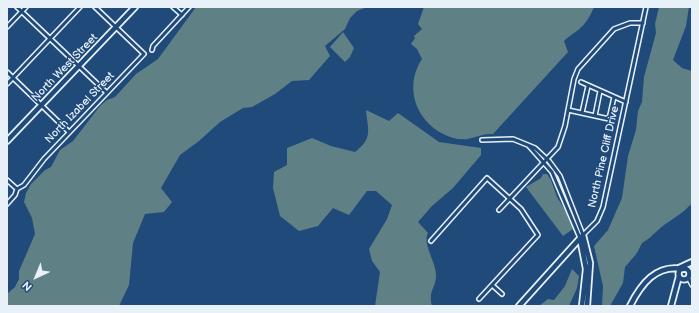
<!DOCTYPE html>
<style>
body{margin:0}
#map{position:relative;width:699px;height:313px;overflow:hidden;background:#1f4a7a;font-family:"Balsamiq Sans",sans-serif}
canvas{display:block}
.frame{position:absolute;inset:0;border:8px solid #e8f1f8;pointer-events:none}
.north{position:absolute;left:16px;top:257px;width:40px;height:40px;-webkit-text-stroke:3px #1f4a7a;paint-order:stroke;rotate:224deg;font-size:11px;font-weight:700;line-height:16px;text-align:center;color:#e8f1f8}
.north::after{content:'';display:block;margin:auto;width:14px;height:18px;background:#e8f1f8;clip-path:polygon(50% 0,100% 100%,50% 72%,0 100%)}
</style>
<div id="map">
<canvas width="699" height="313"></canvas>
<div class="frame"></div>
<div class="north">N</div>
</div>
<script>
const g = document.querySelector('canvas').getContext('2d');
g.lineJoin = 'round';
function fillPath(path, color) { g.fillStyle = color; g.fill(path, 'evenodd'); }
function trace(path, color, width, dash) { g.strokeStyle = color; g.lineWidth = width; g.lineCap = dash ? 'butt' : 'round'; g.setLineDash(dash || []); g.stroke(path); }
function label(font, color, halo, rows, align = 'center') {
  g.font = font + ' "Balsamiq Sans",sans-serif'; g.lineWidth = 3; g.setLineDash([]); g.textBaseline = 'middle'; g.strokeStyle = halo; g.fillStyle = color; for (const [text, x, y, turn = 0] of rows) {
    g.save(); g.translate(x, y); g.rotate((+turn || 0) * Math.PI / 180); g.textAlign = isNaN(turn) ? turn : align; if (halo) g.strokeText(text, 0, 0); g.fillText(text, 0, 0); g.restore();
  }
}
fillPath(new Path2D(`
 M196 7H367L357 11 350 18 345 29 325 46 330 56 309 80 292 81 275 94 252 107 243 108 220 122 199 141 180 155 161 188 172 202 164 212 145 214 133 243 129 285 119 306H7V294L15 287 19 279V271L35 234 32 218 24 202 26 193 31 184 45 170 51 167 60 150 73 141 100 106 107 100 115 97 136 74 158 59Z
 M424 7H594C590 17 584 27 574 33 570 36 568 37 564 41L568 52 493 134C480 133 471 141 458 139 420 131 401 91 422 59L417 49 411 44 415 38 414 36 422 29 418 24Z
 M659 7H689L686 26 673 60 682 68 692 71V203C685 211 679 215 670 221 659 227 653 237 642 243L637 253 625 267 623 283 610 306H602L603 286 594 246 608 230 622 198 628 156 636 130 638 111 642 102 644 77 656 33 655 24Z
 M343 32 354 48 350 57 345 62 330 47Z
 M366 110 389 121 398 113 439 142 481 148V155L453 188 432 206 418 222 428 233C422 243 436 262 436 275 436 289 428 290 432 306H375L380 272 372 261 369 249 387 219 392 205 376 191H367L349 215 333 208 318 226 299 231 280 216 273 188 274 172 287 165V148L312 138 331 146 355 152C373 138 368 131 366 110Z
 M543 174H547L551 180 557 197 565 210 573 229 563 236 526 187 541 178Z
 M572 269 579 276 577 288 569 306H539L548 299 554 300 565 286Z`), '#5f8085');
const street = new Path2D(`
 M17 7 107 93
 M173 7 182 15
 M7 27 26 7
 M152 50 153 46 189 7
 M7 72 69 132
 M581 82 626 102
 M7 84 80 7
 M568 110 609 119 614 97
 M582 113 588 86
 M595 116 600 91
 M482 140 513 139 535 148 549 161 560 176 583 235 597 221 603 207 646 7
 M529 146 552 172 580 238
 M7 180 17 189
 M7 204 15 195 17 189 24 185 44 159 144 54 95 7
 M499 210 558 147 565 126 574 79 578 69 614 29 630 23H643
 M431 241 487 178 521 209 538 235 479 299
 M688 277 692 285
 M492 285 502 294`);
const secondary = new Path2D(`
 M7 141 135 7
 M580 238 586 269 582 306
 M679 268 692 262
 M678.5 274a5.5 5.5 0 1 1 11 0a5.5 5.5 0 1 1-11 0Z
 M519 306 583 235 590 263 587 306
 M630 306C641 284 656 264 683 269
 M671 306 679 276`);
trace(street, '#e8f1f8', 6);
trace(secondary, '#e8f1f8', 8);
trace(street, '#1f4a7a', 3);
trace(secondary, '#1f4a7a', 4.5);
label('11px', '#e8f1f8', '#1f4a7a', [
 ["North West Street",65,68,-46],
 ["North Izabel Street",80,108,-46],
 ["North Pine Cliff Drive",604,157,-77]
]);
</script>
